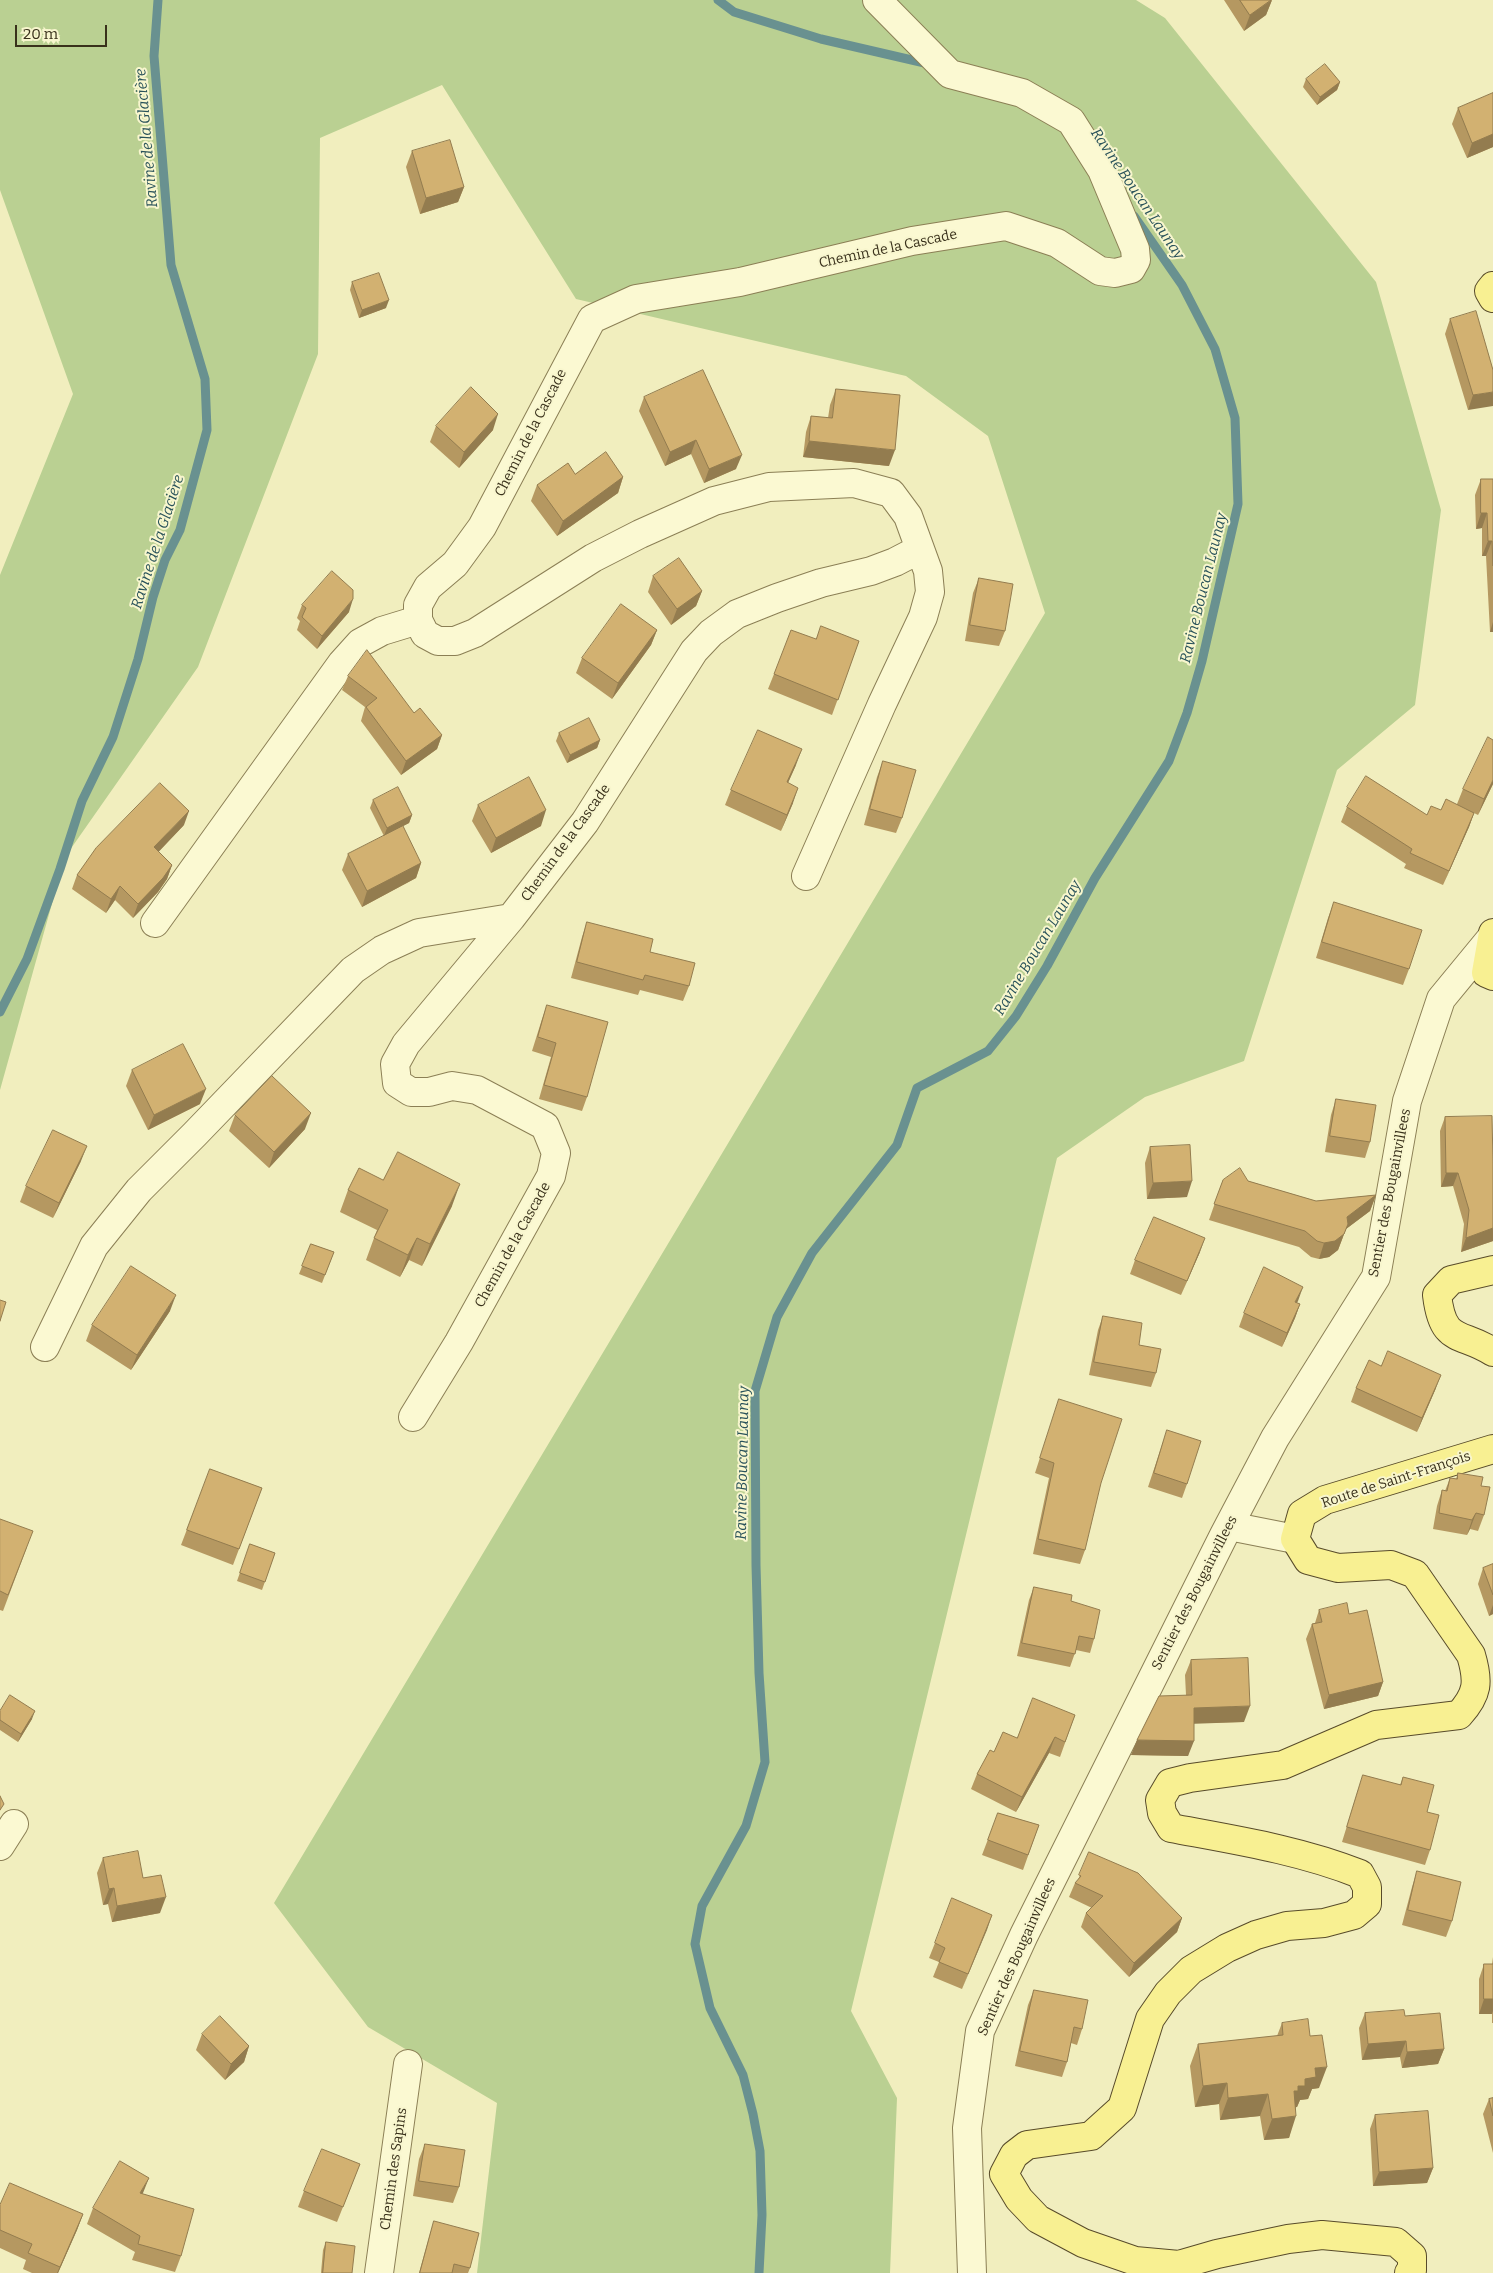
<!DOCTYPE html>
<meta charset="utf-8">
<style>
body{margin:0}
#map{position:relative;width:1493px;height:2273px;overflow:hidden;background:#f1eebe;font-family:Bitter,serif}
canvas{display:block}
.scale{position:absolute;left:15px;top:25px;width:92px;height:22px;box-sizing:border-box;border:2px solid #39311b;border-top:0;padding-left:6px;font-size:15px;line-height:18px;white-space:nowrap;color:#39311b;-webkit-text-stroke:4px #f8f6ce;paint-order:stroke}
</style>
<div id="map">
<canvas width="1493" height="2273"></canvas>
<div class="scale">20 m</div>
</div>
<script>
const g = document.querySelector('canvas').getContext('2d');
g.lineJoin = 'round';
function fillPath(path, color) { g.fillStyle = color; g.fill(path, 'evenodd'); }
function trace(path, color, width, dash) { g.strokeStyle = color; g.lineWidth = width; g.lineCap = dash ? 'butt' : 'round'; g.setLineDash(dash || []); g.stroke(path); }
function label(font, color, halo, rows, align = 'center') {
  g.font = font + ' Bitter,serif'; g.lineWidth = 4; g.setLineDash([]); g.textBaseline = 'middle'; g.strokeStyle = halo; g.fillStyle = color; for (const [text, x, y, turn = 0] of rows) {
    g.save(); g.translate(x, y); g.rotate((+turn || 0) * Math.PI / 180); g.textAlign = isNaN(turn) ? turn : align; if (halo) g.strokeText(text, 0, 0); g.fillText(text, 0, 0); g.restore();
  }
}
fillPath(new Path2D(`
 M0 0H1136L1165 18 1376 282 1441 510 1415 705 1337 770 1244 1061 1145 1097 1057 1158 851 2011 897 2098 890 2273H477L497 2103 368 2027 274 1903 1045 613 988 436 906 376 576 299 442 85 320 138 318 354 198 667 65 857 0 1090V575L73 394 0 190Z`), '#bad092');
trace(new Path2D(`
 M718 0 734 12 821 39 929 64
 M0 1012 27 959 60 869 82 801 113 737 138 659 153 597 165 560 180 530 207 430 205 379 171 265 154 56 158 0
 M759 2273 762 2215 760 2151 753 2114 743 2075 710 2008 695 1944 702 1906 746 1826 765 1762 759 1673 756 1565 755 1391 777 1317 812 1253 897 1145 917 1088 988 1051 1016 1016 1047 966 1095 878 1169 761 1187 713 1202 661 1238 504 1235 418 1215 349 1182 285 1134 216`), '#699190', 9);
const minor = new Path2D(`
 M806 876 882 704 923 617 930 592 928 571 920 549
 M155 923 342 663 360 643 382 631 418 620
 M45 1347 94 1246 139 1190 195 1134 353 970 382 950 419 933 511 918
 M413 1417 459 1342 551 1176 556 1153 545 1126 477 1090 452 1086 429 1092H411L397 1083 395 1064 406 1044 511 918 585 822 694 651 711 633 737 614 777 598 821 583 871 571 895 562 920 549 908 516 891 493 854 483 769 487 714 501 640 534 593 558 475 633 455 641H438L425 634 418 620V605L428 587 455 564 482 527 592 319 636 299 740 282 912 241 1006 226 1057 243 1100 271 1115 273 1131 269 1136 260 1135 249 1102 170 1071 121 1022 93 950 74 877 0
 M1229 1526 1295 1539
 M0 1846 14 1824
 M379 2273 408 2064
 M972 2273 967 2128 980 2031 1024 1935 1224 1535 1275 1438 1376 1277 1407 1101 1441 999 1492 937`);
const major = new Path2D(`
 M1493 286 1489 291 1493 298
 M1493 933 1486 973 1493 976
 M1493 1270 1451 1280 1437 1295C1443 1345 1460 1331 1493 1352
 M1409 2273 1412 2270V2256L1396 2242 1322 2235 1288 2239 1217 2254 1179 2265 1135 2261 1083 2243 1038 2219 1019 2199 1004 2174 1014 2155 1027 2145 1091 2136 1122 2108 1150 2019 1168 1993 1191 1970 1227 1948 1256 1935 1287 1926 1324 1923 1354 1915 1367 1904V1887L1360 1874C1300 1850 1235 1840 1171 1828L1162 1813 1160 1800 1170 1783 1190 1778 1283 1765 1376 1725 1459 1715C1478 1694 1479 1682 1471 1655L1415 1574 1391 1565 1338 1568 1308 1560 1295 1539 1302 1514 1325 1500 1493 1449`);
trace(minor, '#8b7f55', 30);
trace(major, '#584b2a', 30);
trace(minor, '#fbf9d2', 28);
trace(major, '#f8f092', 28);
fillPath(new Path2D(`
 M1224 0H1272L1266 15 1244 31Z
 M1306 79 1340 82 1337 90 1317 105 1303 87Z
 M1493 93V147L1467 158 1452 124 1458 108Z
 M412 151 464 187 458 202 420 214 406 167Z
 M352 282 386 308 359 318 350 290Z
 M1450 319 1493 370 1468 410 1445 334Z
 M836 389 889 466 803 457 806 432 811 416 828 418 830 405Z
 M644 397 736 469 704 483 691 454 665 466 639 411Z
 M436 426 493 430 459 468 430 442Z
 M575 474 623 477 618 493 557 536 531 501 537 485Z
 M1481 479H1493V632H1490L1486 556H1482V528L1476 529 1475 495Z
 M653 576 702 591 696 606 671 625 648 592Z
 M979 578 1005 631 999 646 965 641 973 593Z
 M302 605 349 612 317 649 297 630 300 621 297 618Z
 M657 630 651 645 612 699 576 673 582 658Z
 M816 639 859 641 832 715 768 689 774 674Z
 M348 676 442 735 437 749 401 775 361 721 365 707 342 690Z
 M559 733 600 740 597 748 567 763 556 741Z
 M883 761 902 818 896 833 864 825 877 777Z
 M796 765 788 783 793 803 781 831 725 805 731 790Z
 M1493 784 1478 815 1474 813 1469 827 1443 885 1404 868 1406 864 1341 822 1347 807 1427 815 1457 804 1463 789Z
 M373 800 412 815 409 823 385 835 421 863 416 878 362 907 342 870 348 854 384 836 370 808Z
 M478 805 541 826 491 853 472 821Z
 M184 825 158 852 172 865 167 879 158 892 133 918 115 900 106 913 72 889 77 875Z
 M1334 902 1409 969 1403 985 1316 958 1328 918Z
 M587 922 650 952 689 986 683 1001 640 990 638 995 571 978 582 937Z
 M547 1005 587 1097 582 1111 539 1099 551 1057 532 1051 542 1019Z
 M132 1070 200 1104 148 1130 126 1086Z
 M1336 1099 1370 1142 1365 1158 1325 1152 1331 1115Z
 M235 1115 305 1129 269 1168 229 1131Z
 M1445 1117 1493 1163V1241L1461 1252 1464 1224 1453 1186 1441 1187 1440 1131Z
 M1150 1147 1187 1197 1147 1199 1145 1163Z
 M81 1161 53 1218 20 1202 26 1186Z
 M383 1180 452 1206 422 1266 409 1260 400 1277 366 1260 374 1238 377 1230 340 1212 348 1190Z
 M1223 1180 1248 1181 1316 1201 1376 1195 1370 1211 1346 1229 1338 1250 1329 1257 1319 1259 1311 1257 1299 1247 1209 1220Z
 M311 1244 334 1252 322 1283 299 1274Z
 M1200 1252 1181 1295 1130 1274 1135 1260Z
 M1297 1303 1300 1304 1295 1318 1282 1347 1239 1327 1244 1313Z
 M170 1311 131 1370 86 1341 92 1325Z
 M1103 1316 1139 1345 1156 1373 1151 1387 1089 1375 1098 1330Z
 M1381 1366 1436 1388 1417 1432 1351 1402 1356 1388Z
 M1059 1399 1085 1550 1080 1564 1033 1554 1049 1478 1035 1473Z
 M1167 1430 1187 1484 1182 1498 1148 1487Z
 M210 1469 262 1488 233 1565 181 1545Z
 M1458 1473 1481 1486 1484 1515 1478 1531 1470 1529 1467 1535 1433 1529 1437 1506 1442 1490 1445 1491 1450 1478 1456 1479Z
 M0 1519 27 1547 3 1611 0 1610Z
 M250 1544 275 1553 262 1590 237 1581Z
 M1493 1564V1614L1489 1616 1478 1584 1483 1568Z
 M1034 1587 1071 1601 1094 1639 1090 1653 1076 1650 1070 1667 1017 1656 1029 1600Z
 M1319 1610 1383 1682 1378 1696 1324 1709 1306 1639 1312 1624 1315 1623Z
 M1191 1660 1244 1722 1194 1723 1188 1756 1131 1755 1186 1695 1185 1675Z
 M0 1711 32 1719 18 1742 0 1730Z
 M1075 1715 1060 1757 1049 1753 1016 1812 971 1789 977 1774 994 1752 1017 1738Z
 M1363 1775 1400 1785 1403 1777 1427 1812 1430 1850 1425 1865 1342 1842 1358 1790Z
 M998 1813 1039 1825 1023 1870 982 1855Z
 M1089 1852 1182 1918 1177 1932 1129 1977 1081 1927 1086 1913 1092 1908 1069 1897 1075 1883 1078 1880Z
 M103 1858 143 1878 160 1913 112 1922 108 1904 103 1905 97 1873Z
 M1417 1871 1452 1921 1446 1937 1402 1925 1412 1887Z
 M992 1915 962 1989 933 1977 939 1962 929 1958 935 1943Z
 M1493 1957V2023H1492V2014H1479V1979L1484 1964H1492Z
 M1034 1990 1082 2029 1077 2045 1071 2043 1067 2062 1062 2077 1015 2066 1028 2005Z
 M1365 2013 1405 2016 1444 2049 1438 2064 1402 2068 1400 2057 1362 2060 1359 2028Z
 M1282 2023 1310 2036 1319 2088 1312 2089 1308 2099 1300 2100 1297 2107H1296L1289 2138 1264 2140 1260 2116 1220 2120 1219 2104 1195 2107 1190 2066 1198 2044 1277 2036Z
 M202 2034 249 2046 244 2062 225 2080 196 2050Z
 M1493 2098V2153L1483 2114 1489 2099Z
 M1375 2115 1433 2168 1427 2183 1373 2186 1370 2129Z
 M425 2144 459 2187 453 2203 413 2196 419 2159Z
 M360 2164 337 2222 298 2207 304 2191Z
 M143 2194 181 2256 175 2272 132 2260 135 2252 87 2224 93 2208Z
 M0 2205 83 2214 77 2230 58 2273H32L23 2269 26 2260 0 2248Z
 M434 2221 470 2268 468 2273H419L430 2234Z
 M326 2242 352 2273H321L323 2250Z`), '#b59861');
fillPath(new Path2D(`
 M1272 0 1266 15 1244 31 1250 15Z
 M1340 82 1337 90 1317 105 1320 97Z
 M1493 134V147L1467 158 1472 143Z
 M464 187 458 202 420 214 426 198Z
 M389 300 386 308 359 318 362 310Z
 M1493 392V406L1468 410 1473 395Z
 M498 414 493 430 459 468 464 452Z
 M696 440 691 454 665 466 670 452Z
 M809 441 895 450 889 466 803 457Z
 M742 455 736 469 704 483 709 469Z
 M623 477 618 493 557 536 563 521Z
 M1481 513H1487L1482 528 1476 529Z
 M1488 541H1492L1486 556H1482Z
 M702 591 696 606 671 625 677 609Z
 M353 599 349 612 317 649 322 636Z
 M1493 622V632H1490Z
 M657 630 651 645 612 699 618 683Z
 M442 735 437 749 401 775 406 761Z
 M600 740 597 748 567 763 570 755Z
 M802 749 796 765 781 798 787 782Z
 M1493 780V784L1478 815 1484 799Z
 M798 788 793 803 781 831 787 815Z
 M546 810 541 826 491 853 496 838Z
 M189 811 184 825 149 862 154 847Z
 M1474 813 1469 827 1443 885 1449 871Z
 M412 815 409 823 384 836 387 828Z
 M421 863 416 878 362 907 367 891Z
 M172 865 167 879 158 892 133 918 138 904Z
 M120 886 115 900 106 913 111 899Z
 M206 1089 200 1104 148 1130 154 1115Z
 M311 1113 305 1129 269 1168 274 1152Z
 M87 1146 81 1161 53 1218 59 1203Z
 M1446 1173H1458L1453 1186 1441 1187Z
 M1192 1181 1187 1197 1147 1199 1153 1183Z
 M460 1184 452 1206 422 1266 430 1244Z
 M1376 1195 1370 1211 1346 1229 1338 1250 1329 1257 1319 1259 1324 1243 1347 1217Z
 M1493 1228V1241L1461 1252 1466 1238Z
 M417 1238 409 1260 400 1277 408 1255Z
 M1205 1238 1200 1252 1181 1295 1187 1281Z
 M1303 1287 1298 1301 1290 1316 1295 1302Z
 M176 1295 170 1311 131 1370 137 1355Z
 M1300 1304 1295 1318 1282 1347 1287 1333Z
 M1441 1375 1436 1388 1417 1432 1422 1418Z
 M1476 1513 1470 1529 1467 1535 1472 1520Z
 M1493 1605V1614L1489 1616Z
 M1383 1682 1378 1696 1324 1709 1329 1695Z
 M1250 1706 1244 1722 1188 1724 1194 1708Z
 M35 1711 32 1719 18 1742 21 1734Z
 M1055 1737 1049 1753 1016 1812 1022 1797Z
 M1137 1740 1194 1741 1188 1756 1131 1755Z
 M114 1888 108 1904 103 1905 109 1889Z
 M166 1897 160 1913 112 1922 117 1906Z
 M992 1915 987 1930 962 1989 968 1974Z
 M1182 1918 1177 1932 1129 1977 1134 1963Z
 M1484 1999H1493V2011L1492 2014H1479Z
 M1406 2041 1400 2057 1362 2060 1368 2044Z
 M249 2046 244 2062 225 2080 231 2064Z
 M1444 2049 1438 2064 1402 2068 1407 2052Z
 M1327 2067 1319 2088 1312 2089 1308 2099 1300 2100 1297 2107 1292 2108 1294 2091 1298 2086 1315 2068Z
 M1227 2083 1219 2104 1195 2107 1203 2086Z
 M1268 2094 1260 2116 1220 2120 1228 2098Z
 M1296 2116 1289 2138 1264 2140 1272 2119Z
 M1433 2168 1427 2183 1373 2186 1379 2172Z
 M149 2178 143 2193 134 2209 140 2193Z
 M83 2214 77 2230 58 2273H57Z`), '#937c4f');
const building = new Path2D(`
 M1240 0H1271L1250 15Z
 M1325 64 1340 82 1320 97 1306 79Z
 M1493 93V134L1472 143 1458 108Z
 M450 140 464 187 426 198 412 151Z
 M379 273 389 300 362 310 352 282Z
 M1476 311 1493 370V392L1473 395 1450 319Z
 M703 370 742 455 709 469 696 440 670 452 644 397Z
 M471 387 498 414 464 452 436 426Z
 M836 389 900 395 895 450 809 441 811 416 832 418Z
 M606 452 623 477 563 521 537 485 568 463 575 474Z
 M1481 479H1493V566L1492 541H1488L1487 513H1481Z
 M679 558 702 591 677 609 653 576Z
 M332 571 353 590V599L322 636 302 617 306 608 302 605Z
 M979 578 1013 584 1005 631 970 625Z
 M621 604 657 630 618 683 582 658Z
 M821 626 859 641 838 700 774 674 791 630 816 639Z
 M367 650 414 713 420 708 442 735 406 761 366 707 377 698 348 676Z
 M589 718 600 740 570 755 559 733Z
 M758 730 802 749 787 782 798 788 787 815 731 790Z
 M1488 737 1493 740V780L1484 799 1463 789Z
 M883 761 916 770 902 818 870 809Z
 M1366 776 1427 815 1431 806 1441 810 1446 799 1474 813 1449 871 1410 853 1412 849 1347 807Z
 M529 777 546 810 496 838 478 805Z
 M160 783 189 811 154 847 172 865 163 878 138 904 120 886 111 899 77 875 96 848Z
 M398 787 412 815 387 828 373 800Z
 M403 826 421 863 367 891 348 854Z
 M1334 902 1422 930 1409 969 1322 942Z
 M587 922 653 939 650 952 695 963 689 986 645 975 643 980 577 962Z
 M547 1005 608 1022 587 1097 544 1085 556 1043 538 1037Z
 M183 1044 206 1089 154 1115 132 1070Z
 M272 1076 311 1113 274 1152 235 1115Z
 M1336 1099 1376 1105 1370 1142 1330 1136Z
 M1492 1116 1493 1163V1228L1466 1238 1469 1210 1458 1173H1446L1445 1117Z
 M53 1130 87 1146 59 1203 26 1186Z
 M1190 1145 1192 1181 1153 1183 1150 1147Z
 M398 1152 460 1184 430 1244 417 1238 408 1255 374 1238 388 1210 348 1190 359 1168 383 1180Z
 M1240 1168 1248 1181 1316 1201 1376 1195 1347 1217 1348 1224 1344 1234 1335 1241 1324 1243 1317 1241 1305 1231 1214 1204 1223 1180Z
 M1154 1217 1205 1238 1187 1281 1135 1260Z
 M311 1244 334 1252 325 1275 302 1266Z
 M131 1266 176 1295 137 1355 92 1325Z
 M1264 1267 1303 1287 1295 1302 1300 1304 1287 1333 1244 1313Z
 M0 1300 6 1302 0 1321Z
 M1103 1316 1142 1323 1139 1345 1161 1349 1156 1373 1094 1362Z
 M1388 1351 1441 1375 1422 1418 1356 1388 1369 1360 1381 1366Z
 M1059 1399 1122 1419 1101 1483 1085 1550 1038 1539 1054 1463 1040 1458Z
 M1167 1430 1201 1441 1187 1484 1154 1473Z
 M210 1469 262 1488 239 1549 187 1530Z
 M1458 1473 1483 1477 1481 1486 1490 1487 1484 1515 1476 1513 1472 1520 1439 1513 1442 1490 1447 1491 1450 1478 1457 1479Z
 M0 1519 33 1531 8 1595 0 1591Z
 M250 1544 275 1553 265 1582 240 1573Z
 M1493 1564V1595L1483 1568Z
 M1034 1587 1072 1595 1071 1601 1100 1610 1094 1639 1079 1636 1075 1654 1022 1643Z
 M1347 1603 1349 1614 1367 1610 1383 1682 1329 1695 1312 1624 1322 1622 1319 1610Z
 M1248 1658 1250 1706 1194 1708V1741L1137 1740 1159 1696 1192 1695 1191 1660Z
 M10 1695 35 1711 21 1734 0 1720V1711Z
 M1033 1698 1075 1715 1065 1742 1055 1737 1022 1797 977 1774 990 1750 994 1752 1003 1732 1017 1738Z
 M1363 1775 1401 1785 1403 1777 1434 1785 1427 1812 1439 1815 1430 1850 1347 1827Z
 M0 1796 4 1804 0 1810Z
 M998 1813 1039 1825 1028 1855 988 1840Z
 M138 1851 143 1878 161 1875 166 1897 117 1906 114 1888 109 1889 103 1858Z
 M1089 1852 1138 1873 1182 1918 1134 1963 1086 1913 1103 1896 1075 1883 1081 1876 1079 1875Z
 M1417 1871 1461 1882 1452 1921 1408 1910Z
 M952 1898 992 1915 968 1974 939 1962 945 1948 935 1943Z
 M1484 1964H1493V1999H1484Z
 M1034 1990 1088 2000 1082 2029 1074 2027 1067 2062 1020 2051Z
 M1404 2010 1405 2016 1440 2013 1444 2049 1407 2052 1406 2041 1368 2044 1365 2013Z
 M220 2016 249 2046 231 2064 202 2034Z
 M1308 2019 1310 2036 1322 2035 1327 2067 1315 2068 1316 2077 1305 2079V2086H1298V2091H1294L1296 2116 1272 2119 1268 2094 1228 2098 1227 2083 1203 2086 1198 2044 1283 2035 1282 2023Z
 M1493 2098V2116L1489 2099Z
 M1428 2111 1433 2168 1379 2172 1375 2115Z
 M425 2144 465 2150 459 2187 419 2181Z
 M322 2149 360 2164 343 2207 304 2191Z
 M120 2161 149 2178 140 2193 194 2209 181 2256 138 2244 140 2236 93 2208Z
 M10 2183 83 2214 60 2267 28 2253 32 2244 0 2230V2205Z
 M434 2221 479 2233 470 2268 454 2264 452 2273H420Z
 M326 2242 355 2246 352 2273H323Z`);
fillPath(building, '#d2b171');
trace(building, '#937c4f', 1);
label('14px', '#39311b', '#f8f6ce', [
 ["Chemin de la Cascade",888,249,-12],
 ["Chemin de la Cascade",531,433,-63],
 ["Chemin de la Cascade",566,843,-54],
 ["Sentier des Bougainvillees",1390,1193,-79],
 ["Chemin de la Cascade",513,1245,-61],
 ["Route de Saint-François",1396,1480,-18],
 ["Sentier des Bougainvillees",1195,1593,-63],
 ["Sentier des Bougainvillees",1017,1957,-66],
 ["Chemin des Sapins",394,2169,-82]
]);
label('italic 15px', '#29525a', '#f8f6ce', [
 ["Ravine de la Glacière",147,138,-95],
 ["Ravine Boucan Launay",1137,194,56],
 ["Ravine de la Glacière",158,542,-72],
 ["Ravine Boucan Launay",1204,588,-76],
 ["Ravine Boucan Launay",1038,948,-59],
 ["Ravine Boucan Launay",743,1463,-89]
]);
</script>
